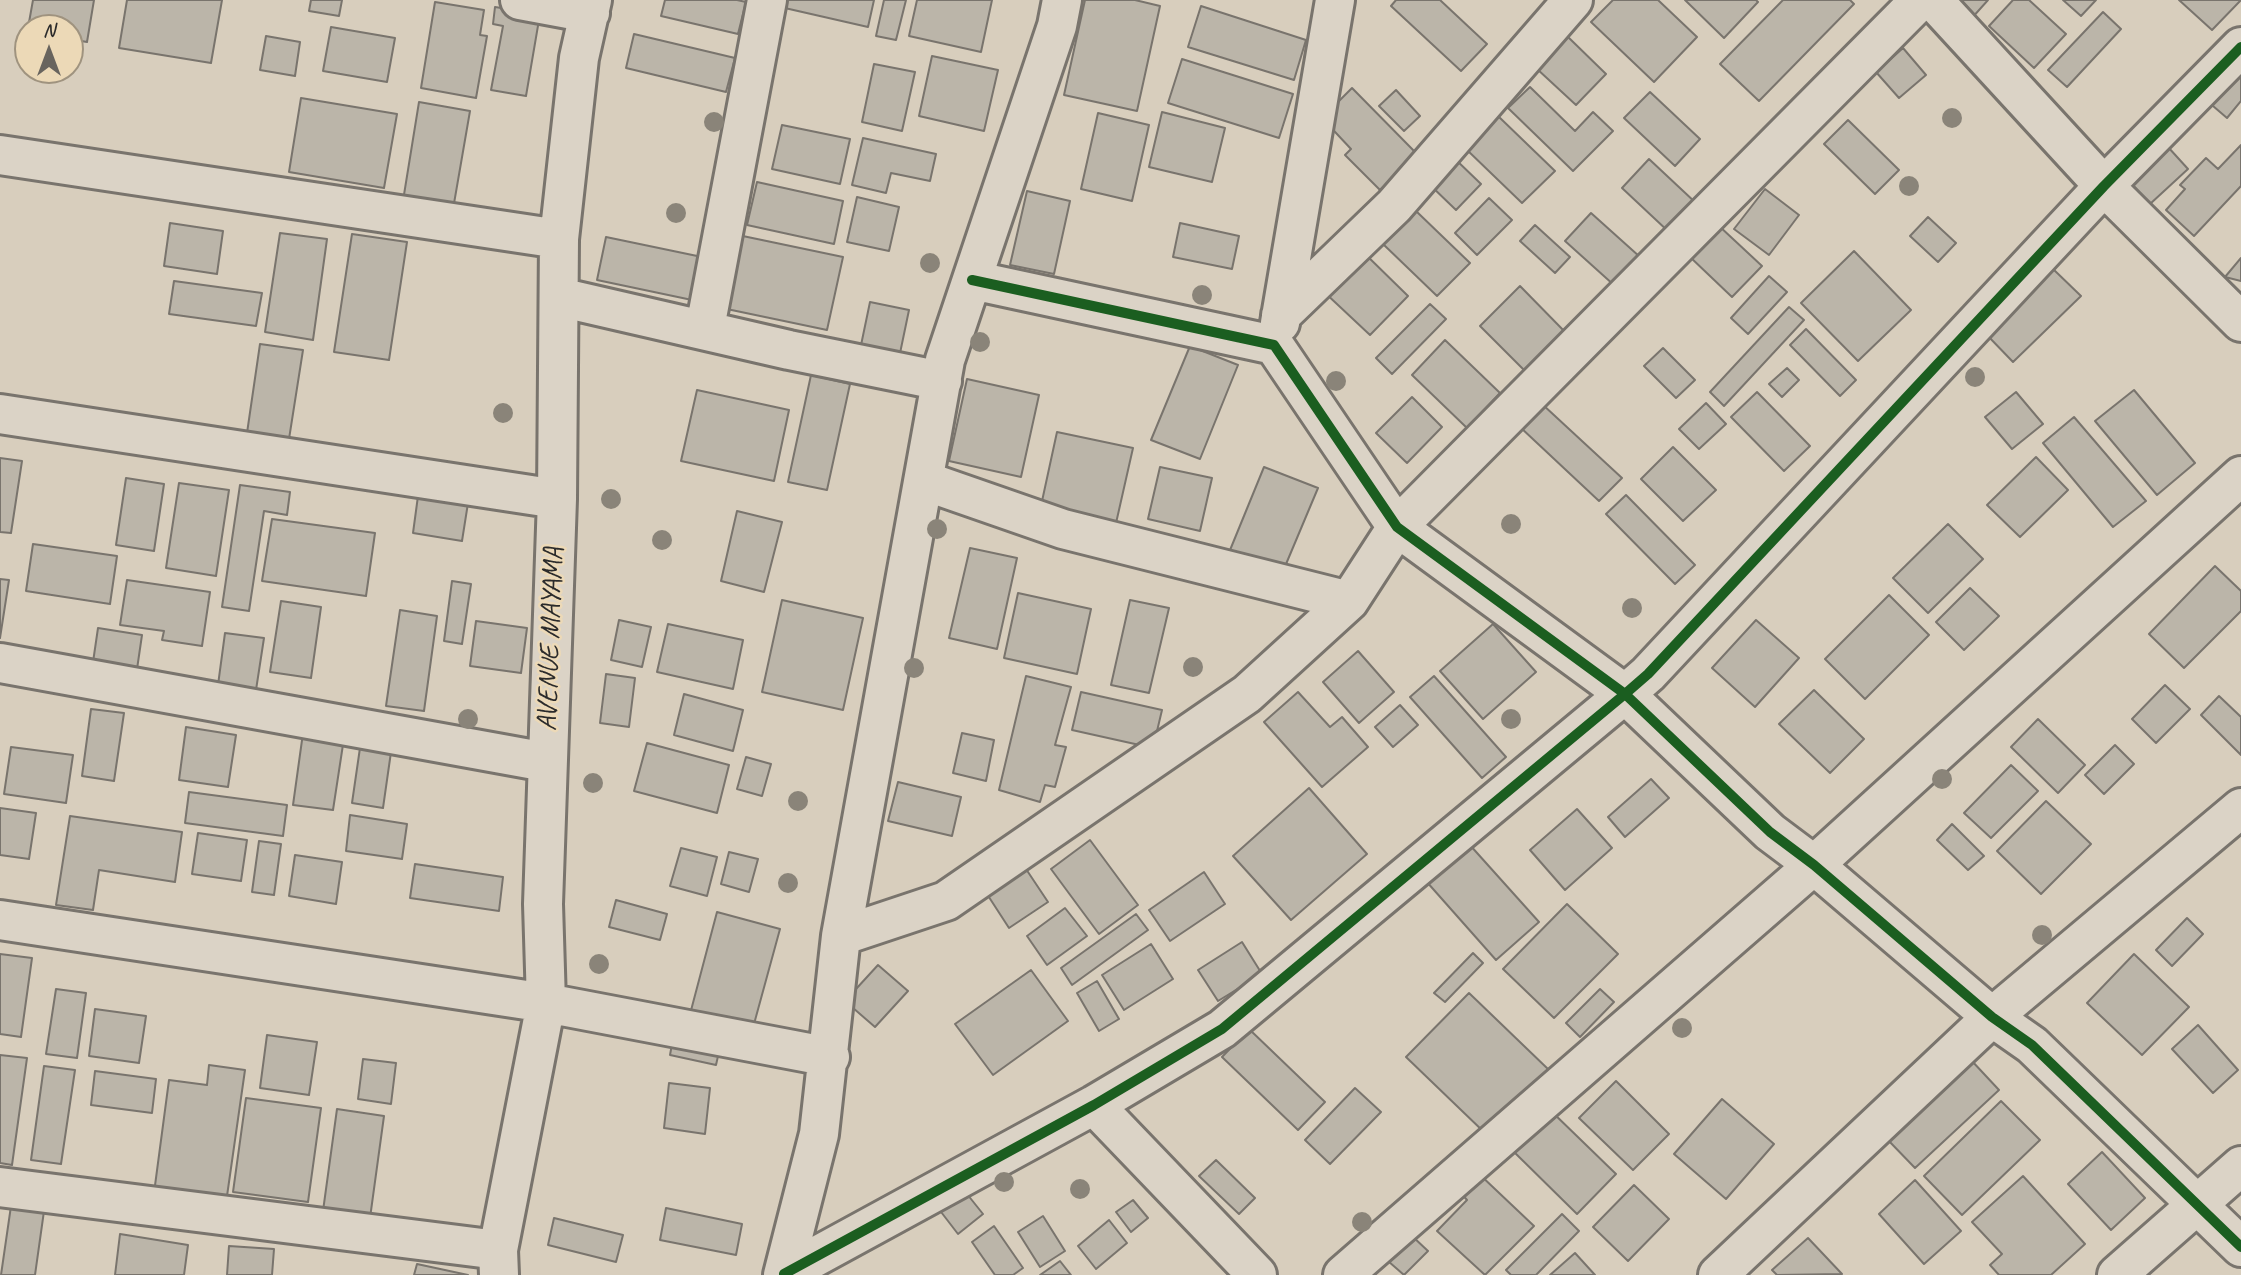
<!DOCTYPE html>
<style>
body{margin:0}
#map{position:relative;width:2241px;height:1275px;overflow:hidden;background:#d8cebd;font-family:Caveat,sans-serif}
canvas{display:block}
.north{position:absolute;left:14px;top:14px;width:70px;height:70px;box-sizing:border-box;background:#ecd9b7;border:2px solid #9f937f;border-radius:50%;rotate:0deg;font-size:19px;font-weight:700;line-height:28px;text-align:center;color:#2b2b2b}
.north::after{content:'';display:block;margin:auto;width:24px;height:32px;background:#68645e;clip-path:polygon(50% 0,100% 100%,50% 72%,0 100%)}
</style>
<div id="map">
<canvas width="2241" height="1275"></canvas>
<div class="north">N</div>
</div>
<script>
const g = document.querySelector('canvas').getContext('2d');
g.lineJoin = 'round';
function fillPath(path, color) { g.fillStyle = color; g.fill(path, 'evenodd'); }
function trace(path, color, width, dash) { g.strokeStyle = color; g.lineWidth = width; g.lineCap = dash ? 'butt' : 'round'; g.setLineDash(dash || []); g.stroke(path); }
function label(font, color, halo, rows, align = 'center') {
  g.font = font + ' Caveat,sans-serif'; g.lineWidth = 5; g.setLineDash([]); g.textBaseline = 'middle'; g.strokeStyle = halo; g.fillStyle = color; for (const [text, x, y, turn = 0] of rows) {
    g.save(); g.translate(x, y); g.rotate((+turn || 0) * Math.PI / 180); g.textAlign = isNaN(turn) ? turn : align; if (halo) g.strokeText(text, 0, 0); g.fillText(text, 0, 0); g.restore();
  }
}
const building = new Path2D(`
 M33 0H94L87 42 70 39V28H28Z
 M127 0H222L211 63 119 48Z
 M311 0H342L339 16 309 11Z
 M665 0H737L746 2 738 34 661 16Z
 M778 0H874L868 27 776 6Z
 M884 0H906L896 40 876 36Z
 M917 0H992L981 52 909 36Z
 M1085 0H1135L1160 6 1137 111 1064 95Z
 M1396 0H1440L1487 44 1461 71 1391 6Z
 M1613 0H1658L1697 37 1654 82 1591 22Z
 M1685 0H1756L1758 2 1724 38Z
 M1783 0H1850L1854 4 1759 101 1720 64Z
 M1950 0H1988L1971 19Z
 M2013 0H2029L2066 34 2034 68 1989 26Z
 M2063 0H2096L2081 16Z
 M2179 0H2241L2212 30Z
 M435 2 484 10 480 35 487 36 476 98 421 88Z
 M1201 6 1306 40 1294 80 1188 47Z
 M495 7 540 14 526 96 491 90 503 26 493 24Z
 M2103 12 2121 29 2067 87 2048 70Z
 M331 27 395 38 387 82 323 71Z
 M634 34 735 58 726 92 626 68Z
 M266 36 300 42 295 76 260 70Z
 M1567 36 1606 74 1576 105 1536 68Z
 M1903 48 1926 75 1899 98 1876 72Z
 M932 56 998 70 984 131 919 116Z
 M1182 59 1293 94 1279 138 1168 103Z
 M2241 61V101L2227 118 2206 100Z
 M874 64 915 72 902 131 862 122Z
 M1530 87 1575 131 1593 112 1613 131 1573 171 1508 108Z
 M1352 88 1417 154 1380 190 1345 155 1351 149 1322 118Z
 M1396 90 1420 116 1404 131 1379 106Z
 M1650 92 1700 139 1675 166 1624 118Z
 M301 98 397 114 384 188 289 172Z
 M419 102 470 111 452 215 402 207Z
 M1162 112 1225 128 1212 182 1149 167Z
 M1098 113 1149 125 1132 201 1081 189Z
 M1498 116 1555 171 1522 203 1466 149Z
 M1848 120 1899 170 1875 194 1824 144Z
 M782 125 850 139 840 184 772 169Z
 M863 138 936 154 930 181 891 173 886 193 852 185Z
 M2241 145V186L2194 236 2166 210 2185 189 2180 185 2206 158 2218 169Z
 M2168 147 2188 169 2150 204 2129 181Z
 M1453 157 1481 184 1456 210 1428 183Z
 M1649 159 1697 204 1670 233 1622 188Z
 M757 182 843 201 834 244 747 225Z
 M1765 189 1799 215 1769 255 1734 229Z
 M1027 191 1070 201 1054 274 1010 265Z
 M857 197 899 207 889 251 847 242Z
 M1489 198 1512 220 1477 255 1455 233Z
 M1416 211 1470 263 1437 296 1383 244Z
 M1591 213 1640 257 1615 286 1565 241Z
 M1928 217 1956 243 1938 262 1910 236Z
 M170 223 223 231 217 274 164 266Z
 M1180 223 1239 236 1232 269 1173 257Z
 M1535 225 1570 257 1555 273 1520 241Z
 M1718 225 1762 266 1732 297 1689 256Z
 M280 233 327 239 313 340 265 332Z
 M352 234 407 242 389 360 334 352Z
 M738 235 843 257 827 330 722 308Z
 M606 237 702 257 692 300 597 280Z
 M1361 250 1408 296 1370 335 1322 290Z
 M1854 251 1911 310 1858 361 1801 303Z
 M2241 258V281L2225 277Z
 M2052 268 2081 296 2013 362 1986 334Z
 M1769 276 1787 292 1748 334 1731 318Z
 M174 281 262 293 256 326 169 314Z
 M1520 286 1568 335 1528 374 1480 326Z
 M870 302 909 310 899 358 860 350Z
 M1430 304 1446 319 1392 374 1376 358Z
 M1789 307 1804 320 1724 406 1710 392Z
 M1806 329 1856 380 1840 396 1790 345Z
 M1445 340 1500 393 1467 428 1412 375Z
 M260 344 303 350 289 439 247 433Z
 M1190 346 1238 365 1200 459 1151 440Z
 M1663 348 1695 380 1676 398 1644 366Z
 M1787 368 1799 380 1782 397 1769 384Z
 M811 375 850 384 827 490 788 482Z
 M967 379 1039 395 1021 477 949 461Z
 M697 390 789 410 774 481 681 461Z
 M2134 390 2195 463 2157 495 2095 421Z
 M1757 392 1810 446 1784 471 1731 417Z
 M2016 392 2043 424 2012 449 1985 417Z
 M1412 397 1442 427 1407 463 1376 433Z
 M1706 403 1726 424 1699 449 1679 429Z
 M1542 404 1622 478 1599 501 1520 427Z
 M2074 417 2146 501 2113 527 2043 443Z
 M1057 432 1133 448 1114 532 1039 515Z
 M1673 447 1716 490 1683 521 1641 479Z
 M2036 457 2068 490 2020 537 1987 505Z
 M0 458 22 461 11 533 0 532Z
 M1160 467 1212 478 1200 531 1148 519Z
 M1264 467 1318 488 1281 576 1228 555Z
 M126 478 164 484 154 551 116 545Z
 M179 483 229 490 216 576 166 568Z
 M240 485 290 492 287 515 264 511 249 611 222 607Z
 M1626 495 1695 565 1675 584 1606 514Z
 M418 496 468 503 462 541 413 533Z
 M737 511 782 522 764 592 721 581Z
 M272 519 375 533 366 596 262 581Z
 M1948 524 1983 559 1928 613 1893 578Z
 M33 544 117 556 110 604 26 591Z
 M970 548 1017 558 997 649 949 638Z
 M2215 566 2241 591V611L2184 668 2149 634Z
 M0 579 9 580 0 638Z
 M127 580 210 592 202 646 162 640 164 631 120 625Z
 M452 581 471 584 462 644 444 641Z
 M1970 588 1999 616 1964 650 1936 622Z
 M1018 593 1091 609 1077 674 1004 658Z
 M1889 595 1929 635 1865 699 1825 659Z
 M782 600 863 618 843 710 762 692Z
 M1130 600 1169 608 1149 693 1111 685Z
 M281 601 321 607 311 678 270 672Z
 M400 610 437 616 424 711 386 706Z
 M619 620 651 627 642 667 611 660Z
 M1756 620 1799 658 1755 707 1712 668Z
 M476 621 527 628 521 673 470 666Z
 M668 624 743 640 733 689 657 672Z
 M1493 624 1536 672 1483 719 1440 671Z
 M98 628 142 635 136 676 92 669Z
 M225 633 264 638 256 690 218 685Z
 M1358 651 1394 692 1359 723 1323 682Z
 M606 674 635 678 629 727 600 723Z
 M1026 676 1071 687 1055 745 1066 747 1055 787 1045 785 1040 802 999 790Z
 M1434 676 1506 757 1482 778 1410 697Z
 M2165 685 2190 709 2156 743 2132 719Z
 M1814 690 1864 739 1830 773 1779 724Z
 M1081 692 1162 710 1153 748 1072 730Z
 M1298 692 1330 727 1342 717 1368 747 1322 787 1264 722Z
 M684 694 743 710 733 751 674 735Z
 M2219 696 2241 717V755L2201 715Z
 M1400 705 1418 725 1393 747 1375 727Z
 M91 709 124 713 114 781 82 776Z
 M2038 719 2085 765 2058 793 2011 747Z
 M186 727 236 735 228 787 179 780Z
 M303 733 344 738 333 810 293 805Z
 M962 733 994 740 986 781 953 773Z
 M361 741 392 745 383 808 352 803Z
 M647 743 729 765 717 813 634 791Z
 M2115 745 2134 764 2104 794 2085 775Z
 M11 747 73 755 66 803 4 794Z
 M746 757 771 764 762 796 737 789Z
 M2011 765 2038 791 1991 838 1964 813Z
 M1651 779 1669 798 1625 837 1608 817Z
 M898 782 961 797 952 836 888 821Z
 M1309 788 1367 854 1291 920 1233 856Z
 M189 792 287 805 283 836 185 823Z
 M2046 801 2091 844 2041 894 1997 851Z
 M0 808 36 813 29 859 0 855Z
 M1577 809 1612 848 1565 890 1530 850Z
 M350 815 407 824 402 859 346 851Z
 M70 816 182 832 175 882 99 870 93 910 56 905Z
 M1952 824 1984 856 1968 870 1937 840Z
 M198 833 247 840 241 881 192 874Z
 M1090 840 1138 905 1099 934 1051 869Z
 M259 841 281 844 274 895 252 892Z
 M1469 844 1539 922 1496 960 1426 881Z
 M681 848 717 857 707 896 670 886Z
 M729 852 758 859 749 892 721 884Z
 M295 855 342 862 336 904 289 896Z
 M415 864 503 877 499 911 410 898Z
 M1024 866 1048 902 1009 928 985 891Z
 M1204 872 1225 904 1170 941 1149 910Z
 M616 900 667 914 660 940 609 927Z
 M1567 904 1618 954 1554 1018 1503 969Z
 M1065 908 1087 936 1047 965 1027 936Z
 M717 912 780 929 751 1035 689 1018Z
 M1136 914 1148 930 1072 985 1061 968Z
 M2187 918 2203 934 2172 966 2156 950Z
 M1242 942 1262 974 1218 1001 1198 970Z
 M1151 944 1173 979 1124 1010 1102 975Z
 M1473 953 1483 963 1445 1002 1434 993Z
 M0 954 32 958 21 1037 0 1034Z
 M2134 954 2189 1007 2142 1055 2087 1003Z
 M878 965 908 991 875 1027 845 1001Z
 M1031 970 1068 1021 993 1075 955 1024Z
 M1097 981 1119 1019 1099 1031 1077 993Z
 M56 989 86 993 77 1058 46 1054Z
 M1600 989 1614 1002 1580 1037 1566 1023Z
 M1469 993 1549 1070 1486 1134 1406 1057Z
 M95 1009 146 1016 139 1063 89 1056Z
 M2198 1025 2238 1070 2213 1093 2172 1049Z
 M1249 1029 1325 1102 1298 1130 1222 1057Z
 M674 1033 721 1043 716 1065 670 1055Z
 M267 1035 317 1042 309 1095 260 1088Z
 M0 1055 27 1058 12 1165 0 1163Z
 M363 1059 396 1063 391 1104 358 1099Z
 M1971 1060 1999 1090 1915 1168 1887 1139Z
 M209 1065 245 1070 226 1203 154 1193 169 1080 207 1085Z
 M44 1066 75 1070 61 1164 31 1160Z
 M95 1071 156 1079 152 1113 91 1105Z
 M1616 1081 1669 1134 1633 1170 1579 1118Z
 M669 1083 710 1088 705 1134 664 1128Z
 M1355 1088 1381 1112 1330 1164 1305 1140Z
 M246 1098 321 1108 308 1202 233 1192Z
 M1722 1099 1774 1144 1726 1199 1674 1154Z
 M2001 1101 2040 1140 1962 1215 1924 1176Z
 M337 1109 384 1116 370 1218 323 1211Z
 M1549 1109 1616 1174 1577 1214 1510 1148Z
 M2102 1152 2145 1198 2111 1230 2068 1184Z
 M1216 1160 1255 1198 1239 1214 1199 1176Z
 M1477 1172 1534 1226 1485 1275 1437 1231 1467 1200 1459 1191Z
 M2023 1176 2085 1244 2051 1275H1999L1990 1265 2002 1254 1972 1222Z
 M1915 1180 1961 1231 1924 1264 1879 1214Z
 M1634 1185 1669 1219 1628 1261 1593 1227Z
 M963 1189 983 1214 958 1234 938 1208Z
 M1133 1200 1148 1218 1131 1232 1116 1212Z
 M11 1206 44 1211 35 1275H1Z
 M666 1208 742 1224 736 1255 660 1240Z
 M1562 1214 1579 1231 1536 1275H1511L1506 1270Z
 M1043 1216 1065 1251 1040 1267 1018 1232Z
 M554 1218 623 1235 616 1262 548 1245Z
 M1109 1220 1127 1243 1096 1269 1078 1246Z
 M994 1226 1023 1268 1013 1275H995L972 1242Z
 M120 1234 188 1245 184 1275H115Z
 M1412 1236 1428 1251 1404 1275 1388 1261Z
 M1808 1238 1842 1274 1777 1275 1772 1270Z
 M229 1246 274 1249 272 1275H227Z
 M1575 1253 1595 1275H1550Z
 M1060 1261 1071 1275H1040Z
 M417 1264 468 1275H414Z`);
fillPath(building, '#bbb5a9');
trace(building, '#79746d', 2);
const minor = new Path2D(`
 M520 0 590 13
 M1933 0 2104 186 2241 322
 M0 155 559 239
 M972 280 1274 345 1397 527 1625 694 1770 832 1814 865 1992 1017 2032 1045 2241 1247
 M559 297 789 350 942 381
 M1281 315 1394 206 1573 0
 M1280 323 1335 0
 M705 328 767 0
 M0 414 557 499
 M925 481 1063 529 1349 601
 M0 663 546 762
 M0 920 546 1003 830 1057
 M841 936 946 901 1247 694 1349 601 1397 527 1920 0
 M1094 1105 1257 1275
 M0 1187 498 1250
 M784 1274 1094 1105 1222 1029 1625 694 1648 674 2104 186 2241 47
 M499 1275 498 1250 546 1003 543 904 557 499 559 239 579 58 592 0
 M783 1275 819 1134 841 936 945 360 1057 26 1062 0
 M1343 1275 1814 865 2241 476
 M1718 1275 1992 1017 2241 808
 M2117 1275 2241 1166`);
trace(minor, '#79746d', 44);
trace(minor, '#dbd3c6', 38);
trace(new Path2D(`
 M972 280 1274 345 1397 527 1625 694 1770 832 1814 865 1992 1017 2032 1045 2241 1247
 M784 1274 1094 1105 1222 1029 1625 694 1648 674 2104 186 2241 47`), '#1b5e20', 10);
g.fillStyle = '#8a8479';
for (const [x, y] of [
 [1952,118],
 [714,122],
 [1909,186],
 [676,213],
 [930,263],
 [1202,295],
 [980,342],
 [1975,377],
 [1336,381],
 [503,413],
 [611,499],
 [1511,524],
 [937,529],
 [662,540],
 [1632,608],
 [1193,667],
 [914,668],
 [468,719],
 [1511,719],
 [1942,779],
 [593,783],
 [798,801],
 [788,883],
 [2042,935],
 [599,964],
 [1682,1028],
 [1004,1182],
 [1080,1189],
 [1362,1222]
]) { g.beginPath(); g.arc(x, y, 10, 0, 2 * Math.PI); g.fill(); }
label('28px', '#2b2b2b', '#ecd9b7', [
 ["AVENUE MAYAMA",551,639,-88]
]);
</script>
